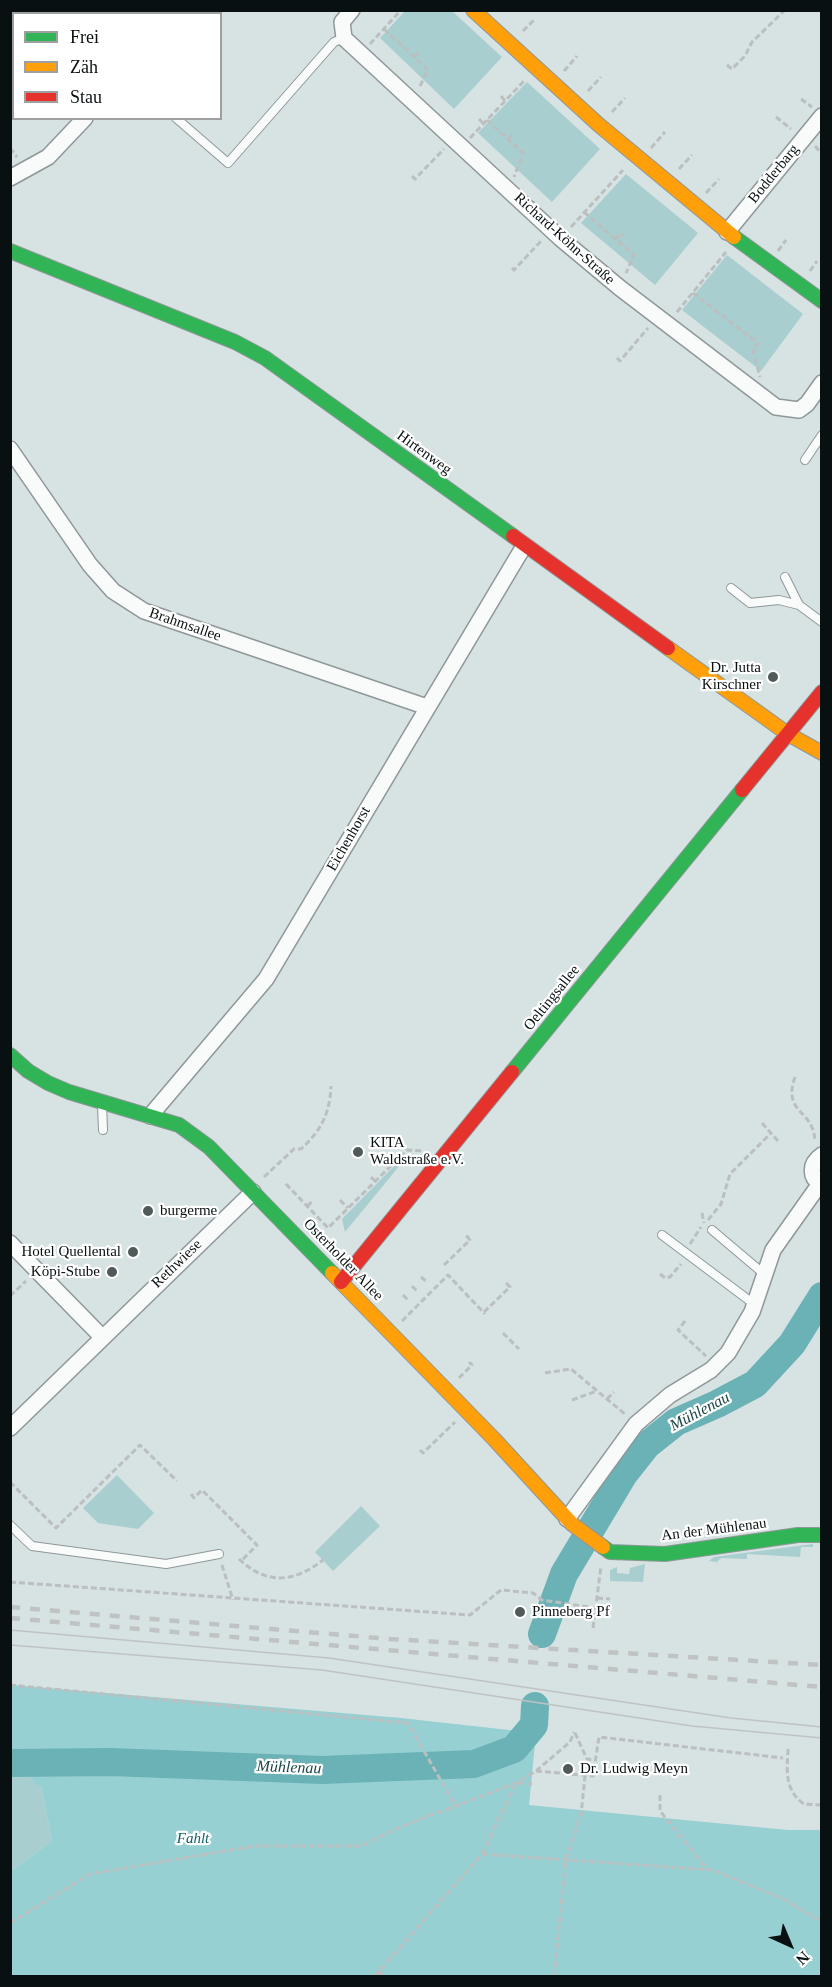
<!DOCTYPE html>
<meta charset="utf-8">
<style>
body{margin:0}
#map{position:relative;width:832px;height:1987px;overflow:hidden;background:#d7e2e3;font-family:"Times New Roman",serif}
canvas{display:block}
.frame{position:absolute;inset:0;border:12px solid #091011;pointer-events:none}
.legend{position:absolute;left:12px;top:12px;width:210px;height:108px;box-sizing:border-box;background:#fff;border:2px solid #9d9fa0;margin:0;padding:8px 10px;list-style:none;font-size:18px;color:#091011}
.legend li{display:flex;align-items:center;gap:12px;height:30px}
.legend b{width:30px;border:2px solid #9d9fa0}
.north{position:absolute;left:760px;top:1915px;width:60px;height:60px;-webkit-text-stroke:4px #fff;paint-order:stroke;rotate:136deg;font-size:16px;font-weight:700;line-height:24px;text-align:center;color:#091011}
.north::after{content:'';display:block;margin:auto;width:21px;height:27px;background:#091011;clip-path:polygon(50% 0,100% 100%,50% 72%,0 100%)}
</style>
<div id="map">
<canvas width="832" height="1987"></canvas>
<div class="frame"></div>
<ul class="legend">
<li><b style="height:8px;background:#30b455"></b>Frei</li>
<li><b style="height:8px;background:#ff9f0a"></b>Zäh</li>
<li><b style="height:8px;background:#e5322d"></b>Stau</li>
</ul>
<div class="north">N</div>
</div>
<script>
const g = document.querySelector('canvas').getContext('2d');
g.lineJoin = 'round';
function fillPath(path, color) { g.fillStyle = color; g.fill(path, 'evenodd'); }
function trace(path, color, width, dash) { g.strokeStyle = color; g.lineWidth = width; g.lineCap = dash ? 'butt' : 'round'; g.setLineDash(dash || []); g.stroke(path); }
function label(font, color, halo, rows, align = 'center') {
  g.font = font + ' "Times New Roman",serif'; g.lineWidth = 4.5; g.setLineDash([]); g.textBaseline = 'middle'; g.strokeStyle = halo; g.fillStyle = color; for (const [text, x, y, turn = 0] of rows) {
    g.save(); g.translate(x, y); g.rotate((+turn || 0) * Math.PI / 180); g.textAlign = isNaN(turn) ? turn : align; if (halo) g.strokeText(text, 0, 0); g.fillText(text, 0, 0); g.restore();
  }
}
fillPath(new Path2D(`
 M405 11H452L502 57 454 109 380 38Z
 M527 82 600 149 552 202 478 133Z
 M626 174 698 233 655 285 581 223Z
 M727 255 803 314 761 371 682 310Z
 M401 1159H405L345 1232 342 1219Z
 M117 1475 154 1513 138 1529 98 1523 83 1508Z
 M361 1506 380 1526 333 1571 315 1552Z
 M813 1544V1547H801L800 1557 747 1554V1559L721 1558 717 1562 709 1561 714 1557Z
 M645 1564 643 1582 610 1581V1570L617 1567V1573L629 1574 630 1568Z
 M31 1776 41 1786 52 1841 11 1871V1778Z`), '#a9ced0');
fillPath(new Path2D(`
 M11 1685 401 1718 536 1733 529 1805 788 1830H821V1976H11V1871L52 1841 41 1786 35 1784 30 1776 11 1778Z`), '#97d0d2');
trace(new Path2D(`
 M542 1634 564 1574 624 1474 647 1445 676 1422 717 1404 755 1384 792 1344 822 1296
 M10 1763 111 1762 322 1770 474 1764 514 1749 534 1725 535 1706`), '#6ab2b6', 28);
const lane = new Path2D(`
 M176 118 228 163 334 42 344 38
 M805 460 822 435
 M785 577 799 605 822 622
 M731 588 750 603 779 600 799 605
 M102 1104 103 1130
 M712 1230 764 1274
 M662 1235 754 1304
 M10 1525 32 1546 166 1564 219 1554`);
const street = new Path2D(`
 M352 10 342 22 344 38 560 238 620 288 776 407 799 410 807 404 822 383
 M171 14 174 10
 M10 178 48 157 85 118
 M727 232 822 116
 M10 449 90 565 113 591 144 611 427 707
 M150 1116 266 979 524 546
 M822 1155C809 1164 809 1177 822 1186
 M10 1243 102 1337
 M10 1428 253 1192
 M567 1519 636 1424 670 1395 711 1370 728 1353 752 1312 773 1250 819 1185`);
const fast = new Path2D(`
 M734 237 822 301
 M10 251 235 342 265 358 513 536
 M10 1055 28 1071 48 1083 69 1092 179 1125 209 1147 332 1273
 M512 1072 742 790
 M603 1547 610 1552 665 1554 798 1535H822`);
const slow = new Path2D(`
 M473 10 599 125 734 237
 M668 648 788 734 822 753
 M332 1273 494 1439 572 1524 603 1547`);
const jam = new Path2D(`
 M513 536 668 648
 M742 790 822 692
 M341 1282 512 1072`);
trace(lane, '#8f9798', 10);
trace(street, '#8f9798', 18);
trace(fast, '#8f9798', 16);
trace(slow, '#8f9798', 16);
trace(jam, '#8f9798', 16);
trace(new Path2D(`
 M128 10 133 14
 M666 10H668
 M384 29 428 70 419 88
 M523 31 534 20
 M370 44 401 10
 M10 54 14 55
 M414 57 418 52 420 54
 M727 65 732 69 745 56 752 42 785 10
 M564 71 577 56
 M821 75 822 76
 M588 91 601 77
 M501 96 505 101
 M801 99 812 107
 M612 112 625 98
 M776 117 791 129
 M479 119 484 124
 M487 120 523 153 514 177
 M470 138 524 81
 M508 139 513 134 514 136
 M815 146 822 154
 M10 148 17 157
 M651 148 665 132
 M679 169 692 155
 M412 176 415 179 444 149
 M706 193 719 179
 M584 212 634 255 626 273
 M571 227 623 170
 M616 239 621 233 624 236
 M778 251 786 240
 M512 268 514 270 542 240
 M810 271 817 261
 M693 293 758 343 753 350 760 377
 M677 312 726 252
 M617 358 620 361 648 328
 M795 1077C782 1115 814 1108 815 1142
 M762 1123 778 1141
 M264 1177 294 1149H301C321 1131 330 1113 331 1086
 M371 1177 375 1181
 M286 1184 328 1228 407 1150 424 1151
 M340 1200 348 1208
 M307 1206 313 1201
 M702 1213 704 1223
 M708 1220 721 1204 730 1174 770 1134
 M690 1244 701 1227
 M444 1265 470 1240 465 1234
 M660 1274 665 1278 670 1277 681 1264
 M421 1277 427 1282
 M412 1286 417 1291
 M403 1295 408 1300
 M10 1296 26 1281
 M484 1312 510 1287 506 1283
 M402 1321 448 1275 485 1314
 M685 1321 678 1330 706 1356
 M503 1333 519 1349
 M545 1373 571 1369 626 1415
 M459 1378 472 1365 469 1362
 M607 1399 614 1392
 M572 1400 597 1391
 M420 1450 423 1453 455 1422
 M10 1482 56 1528 140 1445 177 1481
 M191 1494 194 1498 202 1490 257 1545 241 1561
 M239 1559C266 1585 294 1583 323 1560
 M222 1565 233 1600
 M10 1582 470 1615 501 1590 533 1593 542 1600 596 1608
 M597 1598 610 1599
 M593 1628 601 1566
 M10 1685 408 1723 456 1807
 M575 1733 587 1759 596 1760
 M788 1749C787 1770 784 1790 804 1804L822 1805
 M536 1771 593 1776 599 1737 783 1758
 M518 1783 532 1784
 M660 1795V1811L708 1870
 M482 1854 713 1870 783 1899 822 1922
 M10 1923 90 1874 255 1846H361L400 1827 516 1783 536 1771 570 1742 574 1732
 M379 1970 383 1976
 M375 1976 482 1854 515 1785
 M554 1976 566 1859 581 1815 585 1776
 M820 1976 822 1975`), '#bbbfc0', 3, [6, 3]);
trace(lane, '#f9fbfb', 8);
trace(street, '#f9fbfb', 15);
trace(fast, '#30b455', 14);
trace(slow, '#ff9f0a', 14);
trace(jam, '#e5322d', 14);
trace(new Path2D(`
 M10 1630 329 1658 731 1718 822 1727
 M10 1645 322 1670 692 1726 822 1738`), '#c0c3c3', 1.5);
trace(new Path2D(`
 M10 1607 390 1639 822 1665
 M10 1618 822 1687`), '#c0c3c3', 4.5, [10, 10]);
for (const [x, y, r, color] of [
 [773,677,6,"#515a5a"],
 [358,1152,6,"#515a5a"],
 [148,1211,6,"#515a5a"],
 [133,1252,6,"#515a5a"],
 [112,1272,6,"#515a5a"],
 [520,1612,6,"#515a5a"],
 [568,1769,6,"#515a5a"]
]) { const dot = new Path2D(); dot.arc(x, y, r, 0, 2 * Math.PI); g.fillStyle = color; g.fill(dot); trace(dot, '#fff', 2); }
label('15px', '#091011', '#fff', [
 ["Bodderbarg",774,174,-51],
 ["Richard-Köhn-Straße",564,239,42],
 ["Hirtenweg",424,453,36],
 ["Brahmsallee",185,625,19],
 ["Eichenhorst",349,839,-60],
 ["Oeltingsallee",552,998,-51],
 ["Osterholder Allee",343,1260,46],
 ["Rethwiese",177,1264,-44],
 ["An der Mühlenau",714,1530,-7]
]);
label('15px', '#091011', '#fff', [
 ["Dr. Jutta",761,668,"right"],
 ["Kirschner",761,685,"right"],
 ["KITA",370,1143],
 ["Waldstraße e.V.",370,1160],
 ["burgerme",160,1211],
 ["Hotel Quellental",121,1252,"right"],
 ["Köpi-Stube",100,1272,"right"],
 ["Pinneberg Pf",532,1612],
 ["Dr. Ludwig Meyn",580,1769]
], 'left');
label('italic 15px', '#116165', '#fff', [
 ["Fahlt",193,1839]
]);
label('italic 16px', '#1b4648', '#fff', [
 ["Mühlenau",700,1412,-28],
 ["Mühlenau",289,1768,2]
]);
</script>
